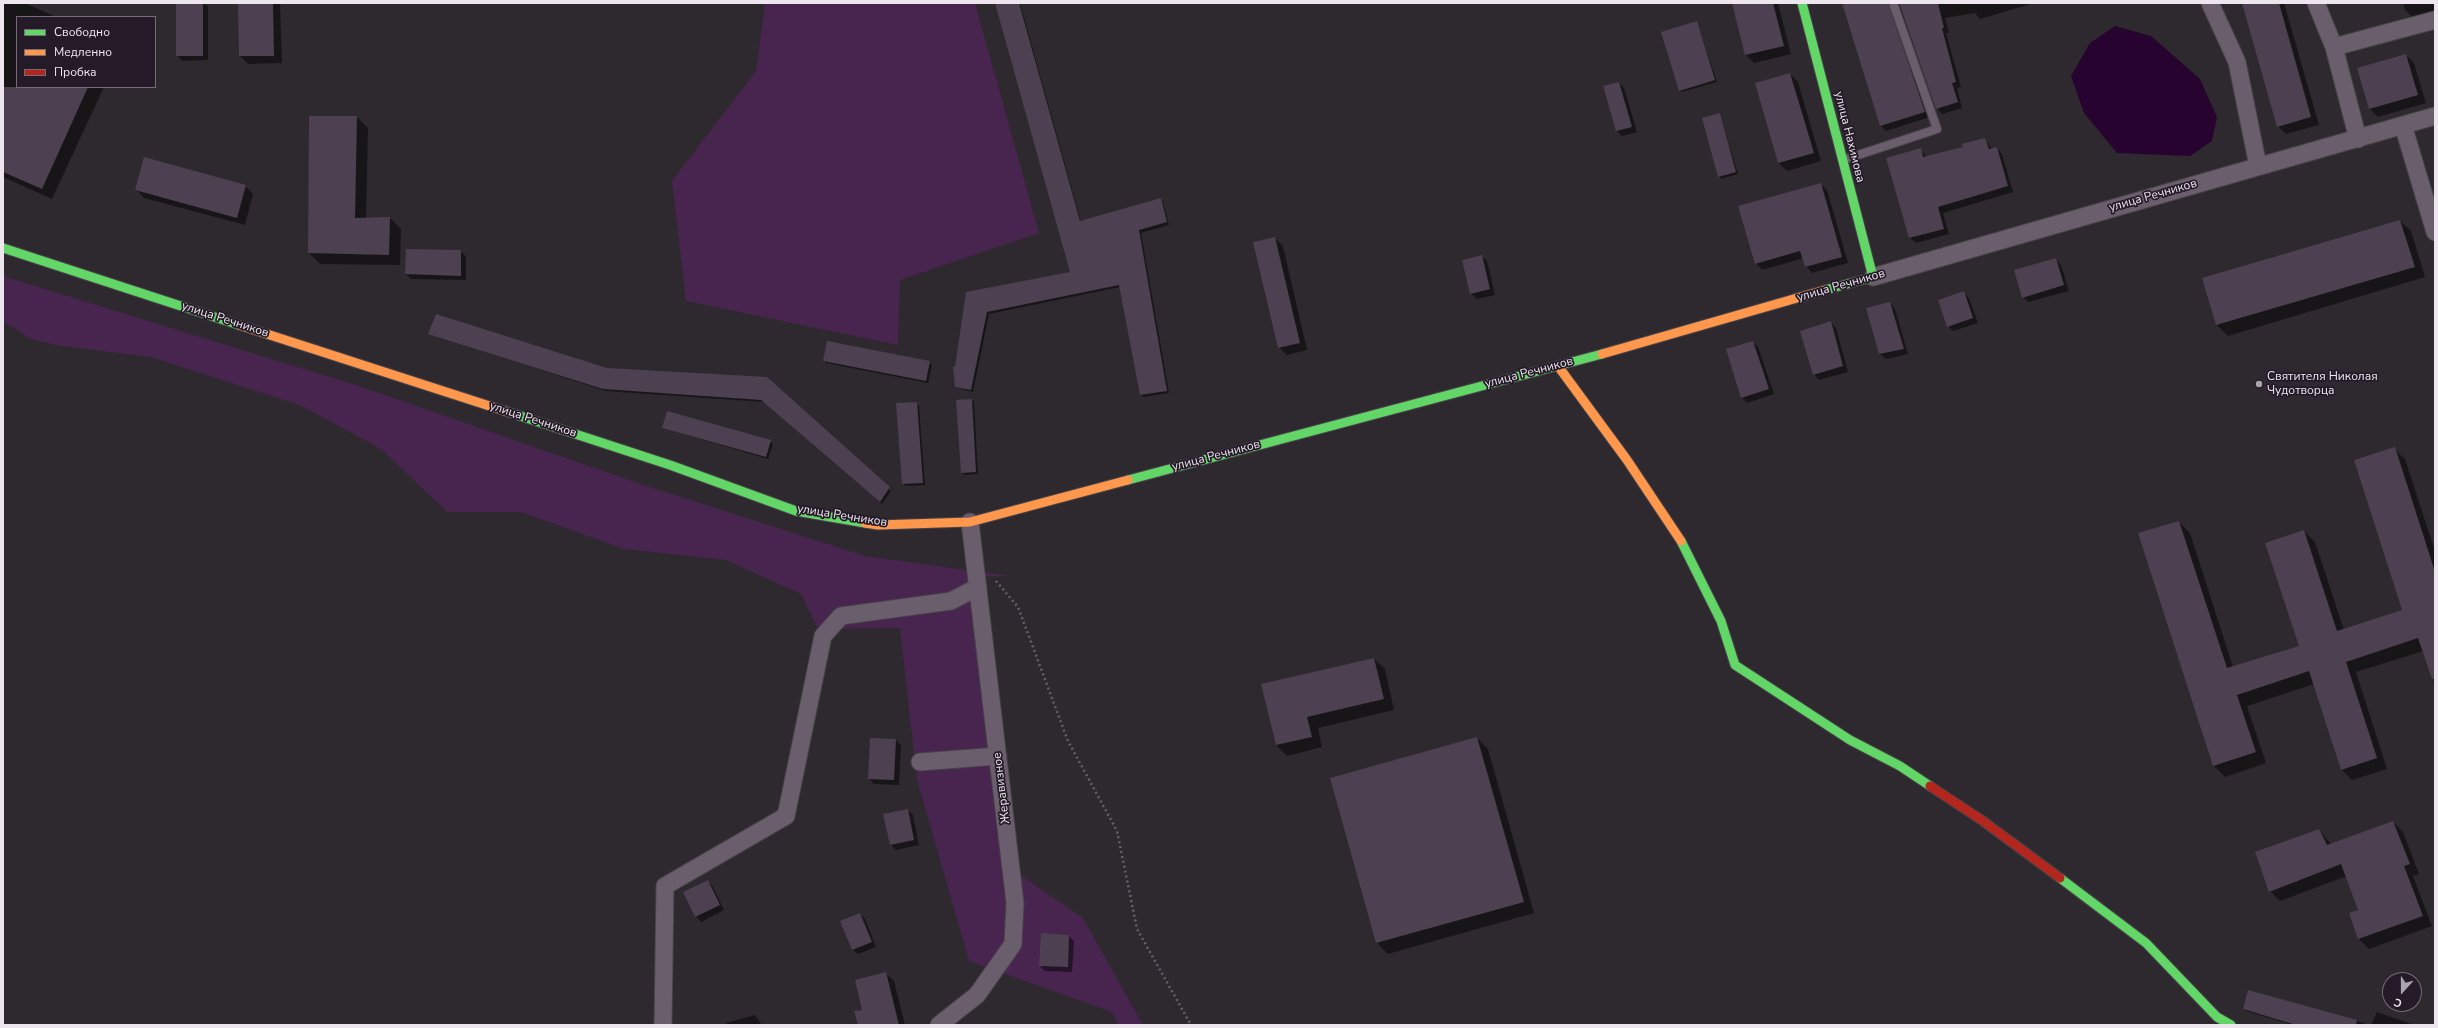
<!DOCTYPE html>
<meta charset="utf-8">
<style>
body{margin:0}
#map{position:relative;width:2438px;height:1028px;overflow:hidden;background:#2e282f;font-family:"Nunito Sans",sans-serif}
canvas{display:block}
.frame{position:absolute;inset:0;border:4px solid #ede6ef;pointer-events:none}
.legend{position:absolute;left:16px;top:16px;width:140px;height:72px;box-sizing:border-box;background:#251b28;border:1px solid #756c78;margin:0;padding:5px 7px;list-style:none;font-size:12px;color:#ede6ef}
.legend li{display:flex;align-items:center;gap:8px;height:20px}
.legend b{width:20px;border:1px solid #756c78}
.north{position:absolute;left:2382px;top:972px;width:40px;height:40px;box-sizing:border-box;background:#251b28;border:1px solid #756c78;border-radius:50%;rotate:201deg;font-size:11px;font-weight:700;line-height:16px;text-align:center;color:#ede6ef}
.north::after{content:'';display:block;margin:auto;width:14px;height:18px;background:#aaa4ac;clip-path:polygon(50% 0,100% 100%,50% 72%,0 100%)}
</style>
<div id="map">
<canvas width="2438" height="1028"></canvas>
<div class="frame"></div>
<ul class="legend">
<li><b style="height:5px;background:#63d668"></b>Свободно</li>
<li><b style="height:5px;background:#ff974d"></b>Медленно</li>
<li><b style="height:5px;background:#b3261e"></b>Пробка</li>
</ul>
<div class="north">С</div>
</div>
<script>
const g = document.querySelector('canvas').getContext('2d');
g.lineJoin = 'round';
function fillPath(path, color) { g.fillStyle = color; g.fill(path, 'evenodd'); }
function trace(path, color, width, dash) { g.strokeStyle = color; g.lineWidth = width; g.lineCap = dash ? 'butt' : 'round'; g.setLineDash(dash || []); g.stroke(path); }
function label(font, color, halo, rows, align = 'center') {
  g.font = font + ' "Nunito Sans",sans-serif'; g.lineWidth = 3.5; g.setLineDash([]); g.textBaseline = 'middle'; g.strokeStyle = halo; g.fillStyle = color; for (const [text, x, y, turn = 0] of rows) {
    g.save(); g.translate(x, y); g.rotate((+turn || 0) * Math.PI / 180); g.textAlign = isNaN(turn) ? turn : align; if (halo) g.strokeText(text, 0, 0); g.fillText(text, 0, 0); g.restore();
  }
}
fillPath(new Path2D(`
 M765 3H975L1039 233 900 280 898 345 686 301 672 181 756 71Z
 M3 276 359 386 638 483 865 556 1010 576 982 577 1012 869 1083 918 1143 1025H1118L1112 1012 969 961 917 780 900 628 818 629 801 594 726 560 624 549 521 512H447L381 449 302 406 151 357 55 345 31 339 3 321Z`), '#47254f');
fillPath(new Path2D(`
 M2115 26 2151 36 2200 79 2217 117 2212 141 2190 156 2117 153 2084 113 2071 76 2090 43Z`), '#27042f');
fillPath(new Path2D(`
 M3 3H25L56 17H17V87H104L52 199 3 177Z
 M177 3H204L208 6V60L182 61 177 55Z
 M239 3H280L282 63 248 64 240 56Z
 M996 3H1020L1081 222 1160 200 1163 202 1169 225 1141 233 1169 393 1143 397 1141 395 1120 287 989 314 973 392 956 387V368L967 293 1071 273Z
 M1733 3H1778L1791 54 1754 63 1746 55Z
 M1843 3H1897L1930 117 1886 131 1880 125Z
 M1898 3H2034L1980 19 1975 13 1945 18 1949 33H1946L1961 87 1957 88 1962 108 1942 114 1937 108Z
 M2243 3H2284L2319 125 2286 134 2278 126Z
 M2403 3H2435V14L2415 19 2405 10Z
 M1697 22 1717 82 1682 92 1680 90Z
 M2406 55 2414 63 2426 103 2378 117 2370 109Z
 M1790 74 1798 82 1821 161 1787 171 1779 163 1756 84Z
 M1619 83 1624 88 1637 132 1622 136 1617 131Z
 M1720 114 1738 174 1721 179 1719 176Z
 M357 117 368 128 366 219 390 218 401 229 400 265 320 264 309 253Z
 M1985 139 1992 149 1997 148 2002 154 2013 192 1943 213 1949 234 1916 243 1910 238 1920 150 1927 157 1964 148Z
 M1820 184 1827 190 1848 263 1812 273 1806 266 1804 258 1762 270 1756 263Z
 M245 186 253 194 245 225 144 198 136 189Z
 M2400 221 2411 231 2425 277 2228 336 2217 325 2203 279Z
 M1275 238 1283 246 1307 350 1287 355 1279 347Z
 M461 251 466 257V280L411 279 406 274Z
 M1481 256 1487 261 1495 295 1477 299 1471 294 1463 260Z
 M2056 259 2061 265 2069 291 2028 302 2023 297Z
 M1964 293 1969 298 1978 323 1953 331 1948 326Z
 M1890 303 1895 309 1908 354 1886 359 1880 354 1867 308Z
 M1831 322 1836 328 1848 372 1819 380 1814 374Z
 M430 334 607 369 767 378 891 491 882 504 764 402 606 391Z
 M1753 342 1758 347 1774 394 1747 403 1742 398 1727 350Z
 M824 361 929 362 932 365 928 383 826 363Z
 M972 400 974 402 978 474 964 475 962 472 957 401Z
 M916 403 919 406 925 485 906 486 903 484Z
 M663 428 770 441 773 444 768 459Z
 M2394 449 2405 459 2435 551V686L2423 651 2356 672 2387 769 2352 780 2341 769 2314 684 2247 706 2266 763 2225 777 2214 766 2139 534 2179 522 2190 533 2233 667 2300 647 2304 531 2315 542 2344 630 2403 611Z
 M1374 659 1385 669 1394 710 1318 728 1322 747 1287 756 1276 745 1262 685Z
 M1477 738 1488 749 1534 913 1388 954 1377 943 1331 779Z
 M896 740 901 746 899 785 874 784 869 778Z
 M907 810 913 815 919 845 896 850 891 845Z
 M2393 822 2403 832 2419 874 2413 876 2432 926 2369 949 2359 939V910L2347 876 2280 901 2270 891 2319 830 2331 844Z
 M708 881 713 887 724 910 701 922 696 916Z
 M860 914 865 919 876 947 858 954 852 949Z
 M1069 936 1074 941 1072 972 1045 971 1040 966Z
 M885 973 894 981 905 1025H859L863 1010Z
 M2249 991 2364 1023 2365 1025H2293L2246 1011 2244 1009Z
 M2377 1012 2414 1025H2371Z
 M755 1015 762 1025H726V1023Z`), '#0007');
fillPath(new Path2D(`
 M176 3H203V56H176Z
 M238 3H273L274 56H239Z
 M995 3H1019L1080 221 1161 198 1167 222 1139 230 1167 391 1140 395 1119 285 987 312 971 390 955 387 953 366 955 367 966 292 1070 272Z
 M1732 3H1773L1784 46 1745 55Z
 M1842 3H1888L1925 112 1880 126Z
 M1899 3H1938L1944 28H1942L1956 82 1952 83 1958 102 1936 109Z
 M2242 3H2279L2311 117 2277 127Z
 M1697 21 1715 80 1679 91 1661 32Z
 M2406 54 2418 95 2369 109 2357 68Z
 M1790 73 1814 153 1778 163 1755 83Z
 M1619 82 1632 127 1616 131 1603 86Z
 M3 87H88L42 189 3 172Z
 M1720 113 1736 172 1718 177 1702 118Z
 M309 116H357L355 218 390 217 389 255 308 253Z
 M1985 138 1989 149 1997 147 2008 186 1938 207 1944 229 1909 238 1886 158 1921 148 1923 157 1963 147 1962 144Z
 M144 157 246 185 237 218 135 190Z
 M1821 183 1842 257 1805 267 1800 251 1755 264 1738 206Z
 M2400 220 2415 267 2216 325 2202 278Z
 M1275 237 1300 343 1278 348 1253 242Z
 M406 249 461 250V276L405 274Z
 M1482 255 1490 289 1470 294 1462 260Z
 M2056 258 2064 285 2022 298 2014 270Z
 M1964 291 1973 318 1947 327 1938 300Z
 M1890 302 1904 349 1879 354 1866 308Z
 M436 314 607 368 767 377 890 487 880 502 761 400 603 389 428 334Z
 M1831 321 1843 366 1813 375 1800 331Z
 M827 341 930 361 926 381 823 361Z
 M1753 341 1769 389 1741 398 1726 349Z
 M972 399 976 472 961 473 956 400Z
 M917 402 923 483 902 484 896 403Z
 M667 411 771 440 766 457 662 428Z
 M2395 447 2435 572V679H2432L2418 638 2346 662 2377 758 2341 770 2309 671 2237 695 2256 752 2213 766 2138 533 2179 521 2227 668 2299 646 2265 543 2304 530 2337 631 2402 610 2354 460Z
 M1374 658 1384 699 1307 717 1312 737 1276 745 1261 684Z
 M1477 737 1524 902 1376 943 1330 778Z
 M870 738 896 739 894 780 868 779Z
 M908 809 914 840 890 845 883 814Z
 M2393 821 2410 864 2404 866 2423 916 2358 939 2349 913 2358 910 2341 864 2269 892 2255 852 2319 829 2327 845Z
 M708 880 720 905 695 917 683 892Z
 M860 913 872 942 852 950 840 921Z
 M1041 933 1069 935 1068 967 1039 966Z
 M886 972 899 1025H858L854 1011 862 1010 855 980Z
 M2248 990 2357 1020 2356 1025H2296L2243 1009Z`), '#4d4050');
const lane = new Path2D(`
 M1843 160 1937 129 1893 3`);
const street = new Path2D(`
 M2210 3 2237 62 2258 166
 M2316 3 2334 47 2435 20
 M2334 47 2358 139
 M2403 125 2435 232
 M1873 277 2435 116
 M920 762 998 756
 M663 1025 665 886 786 816 823 636 841 616 951 601 978 587
 M939 1025 977 995 1013 944 1015 903 970 522`);
const fast = new Path2D(`
 M1802 3 1873 277 1825 290
 M3 248 239 325
 M505 411 670 465 796 511 865 523
 M1128 480 1602 354
 M1681 541 1721 621 1735 665 1850 740 1900 766 1930 786
 M2060 878 2146 943 2217 1017 2231 1025`);
const slow = new Path2D(`
 M239 325 505 411
 M1602 354 1825 290
 M1558 366 1627 460 1681 541
 M865 523 878 525 970 522 1128 480`);
const jam = new Path2D(`
 M1930 786 1983 821 2060 878`);
trace(lane, '#484349', 10);
trace(street, '#484349', 19);
trace(fast, '#484349', 11);
trace(slow, '#484349', 11);
trace(jam, '#484349', 11);
trace(new Path2D(`
 M996 581 1018 607 1068 741 1117 831 1137 929 1191 1025`), '#685f6a', 2.5, [2, 3]);
trace(lane, '#6a5e6c', 8);
trace(street, '#6a5e6c', 17);
trace(fast, '#63d668', 9);
trace(slow, '#ff974d', 9);
trace(jam, '#b3261e', 9);
for (const [x, y, r, color] of [
 [2259,384,4,"#aaa4ac"]
]) { const dot = new Path2D(); dot.arc(x, y, r, 0, 2 * Math.PI); g.fillStyle = color; g.fill(dot); trace(dot, '#251b28', 1.5); }
label('12px', '#ede6ef', '#251b28', [
 ["улица Нахимова",1849,137,76],
 ["улица Речников",2153,196,-16],
 ["улица Речников",1841,286,-16],
 ["улица Речников",225,320,18],
 ["улица Речников",1529,373,-15],
 ["улица Речников",533,420,18],
 ["улица Речников",1216,456,-15],
 ["улица Речников",842,516,9],
 ["Жеравизное",1002,788,-97]
]);
label('12px', '#ede6ef', '#251b28', [
 ["Святителя Николая",2267,377],
 ["Чудотворца",2267,391]
], 'left');
</script>
